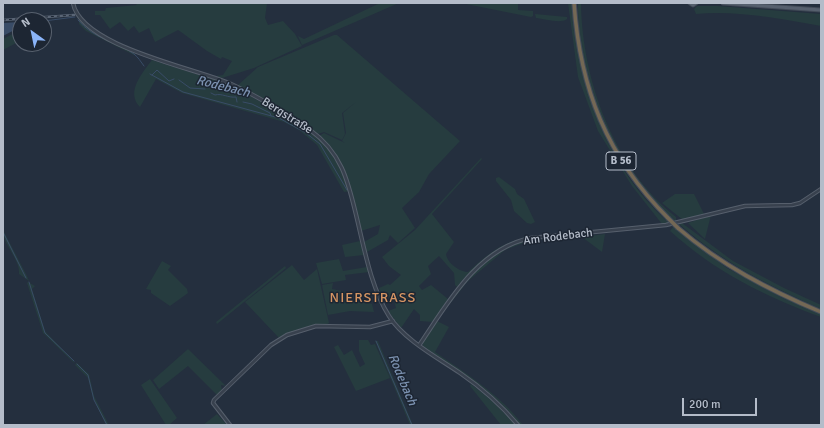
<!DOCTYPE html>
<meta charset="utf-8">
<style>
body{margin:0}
#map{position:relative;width:824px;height:428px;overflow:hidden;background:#242f3e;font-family:Signika,sans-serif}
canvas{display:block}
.frame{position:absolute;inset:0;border:4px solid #b4bcc9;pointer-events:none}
.north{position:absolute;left:12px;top:12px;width:40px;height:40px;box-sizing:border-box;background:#1d2633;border:1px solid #59626f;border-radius:50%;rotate:327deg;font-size:11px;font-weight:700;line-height:16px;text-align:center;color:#b4bcc9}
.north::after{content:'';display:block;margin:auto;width:14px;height:18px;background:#8ab4f8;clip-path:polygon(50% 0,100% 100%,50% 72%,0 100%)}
.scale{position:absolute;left:682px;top:398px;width:75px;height:18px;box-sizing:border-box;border:2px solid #b4bcc9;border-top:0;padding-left:5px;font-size:12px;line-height:14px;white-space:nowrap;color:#b4bcc9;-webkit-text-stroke:3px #1d2633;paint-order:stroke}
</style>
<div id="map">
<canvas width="824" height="428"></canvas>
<div class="frame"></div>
<div class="north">N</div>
<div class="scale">200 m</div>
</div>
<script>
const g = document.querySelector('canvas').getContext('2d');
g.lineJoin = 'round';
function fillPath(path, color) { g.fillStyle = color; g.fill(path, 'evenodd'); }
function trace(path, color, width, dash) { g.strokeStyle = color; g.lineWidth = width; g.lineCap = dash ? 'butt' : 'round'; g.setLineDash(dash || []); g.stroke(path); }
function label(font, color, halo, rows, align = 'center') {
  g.font = font + ' Signika,sans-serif'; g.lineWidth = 3; g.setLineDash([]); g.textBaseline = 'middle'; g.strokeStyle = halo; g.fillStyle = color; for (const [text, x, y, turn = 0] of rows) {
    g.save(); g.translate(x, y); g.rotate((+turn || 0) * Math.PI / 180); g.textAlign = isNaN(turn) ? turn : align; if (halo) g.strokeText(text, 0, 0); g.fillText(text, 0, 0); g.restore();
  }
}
fillPath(new Path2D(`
 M135 3H267L265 18 268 25 283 21 295 34 302 46 254 68 222 78 216 76 223 75 232 61 222 57 221 59 207 51 181 32 178 30 155 42 149 28 139 33 134 26 128 31 120 22 110 29 100 15H95V11H105L106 8 137 5Z
 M380 3H399L302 45 298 36 304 39Z
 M461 3H518V10L533 11V16L531 17Z
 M568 3 572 4C578 86 606 166 669 223L662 224 632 186 598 131 578 77Z
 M578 3H581C582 80 614 168 676 217V222C615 167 577 85 578 3Z
 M697 6H718L821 14V26C782 19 735 10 696 14L694 9Z
 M535 14 567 17V19C561 24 544 19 536 18Z
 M79 19 98 35 135 53 134 55 86 31 79 24Z
 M20 30V41L3 50V39Z
 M334 35H337L460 141 429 174 419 192 402 208 415 228 398 243 390 235 388 240 367 252 364 242 378 234 380 225 361 231 351 191 344 192 317 145 299 130 284 122 182 93 156 79 140 107C125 92 143 72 152 60L230 85 261 102 317 137 324 133 345 143 342 141 346 133 343 113 356 102 342 113 345 134 342 140 324 132 318 134 302 123 237 86 258 67Z
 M481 158 482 159 432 214 454 242 446 254C447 263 460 272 468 272 496 247 508 238 546 235 536 239 523 237 512 242 495 249 469 273 457 287L455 285 454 273 439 256 428 266 431 274 419 286 422 290 431 285 448 299 433 322 420 321V315L414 309 401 328 388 311 396 308 393 297 383 299 379 288 388 284 390 285 401 275 389 266 382 257 415 230Z
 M499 177 515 189 517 194 524 199 535 222 531 224 527 223 514 211 511 200 496 181V178Z
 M675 194H694L704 214 683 220 662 203Z
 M711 215 705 239 688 223Z
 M682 223 733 261 784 288 821 305V309C769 286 722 262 679 224Z
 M673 227 727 268 781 297 821 314V317C766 297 714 271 670 231Z
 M3 230 27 276 29 281 19 274C20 258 3 246 3 230Z
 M605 234 602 252 582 237Z
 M564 236 526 242 505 250 468 281 440 316C455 293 487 254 512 245 529 239 546 238 564 236Z
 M360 241 364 255 345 257 342 245Z
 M339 259 343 271 367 267 369 272 345 275 346 280 322 284 316 263Z
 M162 261 171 266 168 270 187 289 188 293 170 306 151 293V290L146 289Z
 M292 265 304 280 317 269 329 323 326 325 307 327 279 338 245 302Z
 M285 266 286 268 217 324 216 322Z
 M28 282 35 286 32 289 45 331 75 363 73 362 43 333 27 283Z
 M333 283 332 289 347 292 346 298 372 304 374 312 350 311 328 315 322 285Z
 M437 321 449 327 435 352C468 375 498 393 523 425H520C495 391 457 370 423 346V342Z
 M359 340H368L371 345 375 344 390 378 356 391 334 347 338 345 344 355 352 350 360 367 365 364 359 351Z
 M375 341H378L413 425H410Z
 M188 349 226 386 221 385 222 390 217 395 188 366 159 389 153 380Z
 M77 363 89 374 94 396 109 425H106L93 398 88 378 75 365Z
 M465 378C484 392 503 406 516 425H501L470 386 471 384 491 400 515 424 496 403Z
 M150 379 177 418 169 425H166L141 385Z
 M217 414 227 425H203Z`), '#263c3f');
fillPath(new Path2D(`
 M20 22V27L3 36V23Z`), '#394c67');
trace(new Path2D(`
 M78 20C93 39 116 41 134 54 138 57 141 62 144 66
 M44 21 75 17
 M150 74 183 92 279 118 306 133 320 144 347 190
 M152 75 157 70 169 81 174 79
 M179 80 190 88 205 89
 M211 93 215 95C222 93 228 98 236 97L237 102
 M243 102 252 104 270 113 271 116
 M3 232 26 278
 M29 282 45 333 74 361
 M376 341 412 425
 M77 364 88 375 94 400 107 425`), '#394c67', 1);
const minor = new Path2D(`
 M73 3C81 47 196 68 231 84 259 97 285 113 310 130 344 154 349 186 358 223 365 253 372 289 389 316 403 339 438 358 460 373 482 388 501 405 518 425
 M420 344C447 304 478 248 531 238L666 225 745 206 792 205 800 203 821 189
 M230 425 213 403 214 400 271 345 287 335 316 326 370 327 393 321`);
const major = new Path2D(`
 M690 3 693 5 696 3
 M723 3 821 10`);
const highway = new Path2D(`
 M574 3C580 89 607 157 668 218
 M678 228C721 265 769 290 821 312`);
trace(minor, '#565f6c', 4.5);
trace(major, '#414a57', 5);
trace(highway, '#434c59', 5.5);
trace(minor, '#38414e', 2.5);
trace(major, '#56606e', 3);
trace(highway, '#746855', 3.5);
const rail = new Path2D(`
 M3 20 74 15`);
trace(rail, '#5a6575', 2.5);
trace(rail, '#1d2633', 1, [3]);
const highwayBridge = new Path2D(`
 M668 218 678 228`);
trace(highwayBridge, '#434c59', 5.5, []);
trace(highwayBridge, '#746855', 3.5);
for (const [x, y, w] of [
 [621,161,30]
]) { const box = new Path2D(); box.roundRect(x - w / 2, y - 9, w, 18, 3); g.fillStyle = '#1d2633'; g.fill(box); trace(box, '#b4bcc9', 1); }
label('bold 11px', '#b4bcc9', null, [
 ["B 56",621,161]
]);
label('12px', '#b4bcc9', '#1d2633', [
 ["Bergstraße",287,116,32],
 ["Am Rodebach",558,237,-7]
]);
label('italic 13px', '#7c92b1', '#1d2633', [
 ["Rodebach",223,87,14],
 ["Rodebach",402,380,67]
]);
g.letterSpacing = '1px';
label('14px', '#d59563', '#1d2633', [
 ["NIERSTRASS",373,298]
]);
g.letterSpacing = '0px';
</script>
